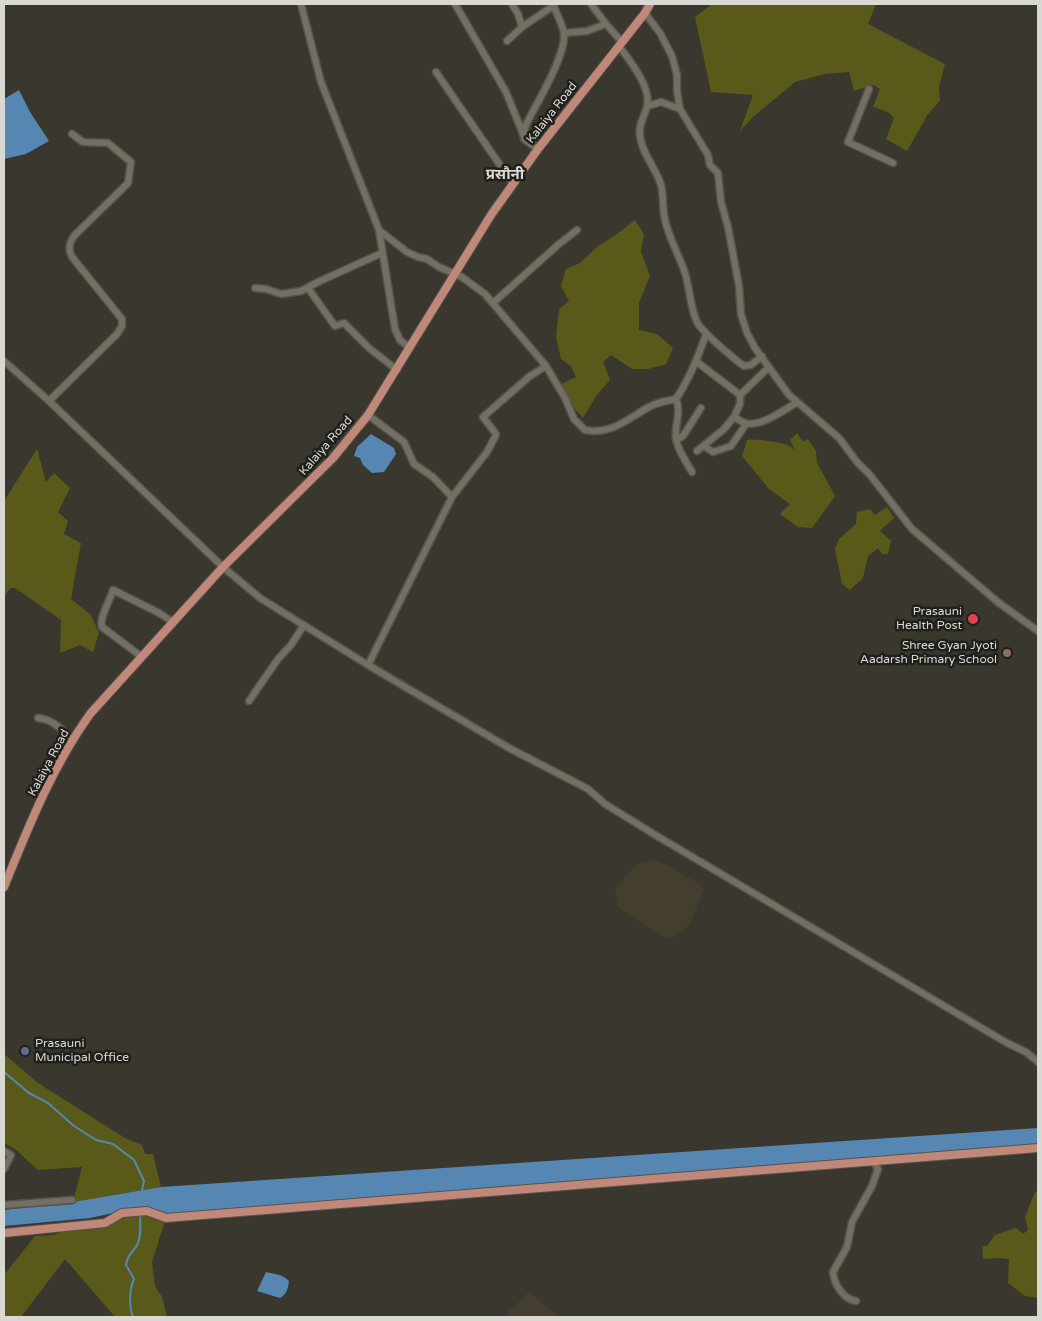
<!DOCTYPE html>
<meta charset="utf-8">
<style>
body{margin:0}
#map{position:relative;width:1042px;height:1321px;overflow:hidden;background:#3a372e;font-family:"Varela Round",sans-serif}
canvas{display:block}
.frame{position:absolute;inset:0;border:5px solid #dad8d3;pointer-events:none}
</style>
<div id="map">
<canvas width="1042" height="1321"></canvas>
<div class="frame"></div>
</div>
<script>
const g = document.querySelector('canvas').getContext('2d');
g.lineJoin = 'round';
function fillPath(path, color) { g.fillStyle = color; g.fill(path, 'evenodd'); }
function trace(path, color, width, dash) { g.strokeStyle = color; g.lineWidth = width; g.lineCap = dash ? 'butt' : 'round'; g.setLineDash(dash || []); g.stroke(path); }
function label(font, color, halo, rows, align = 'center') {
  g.font = font + ' "Varela Round","Noto Sans Devanagari",sans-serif'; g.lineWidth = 5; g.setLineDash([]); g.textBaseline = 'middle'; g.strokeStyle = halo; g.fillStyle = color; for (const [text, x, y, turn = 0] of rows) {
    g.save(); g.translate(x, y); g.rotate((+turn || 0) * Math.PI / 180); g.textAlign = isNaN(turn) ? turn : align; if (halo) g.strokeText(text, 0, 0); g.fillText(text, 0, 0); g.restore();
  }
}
fillPath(new Path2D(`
 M652 860 659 861 700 884 704 889 690 924 673 938 660 935 618 907 615 889 635 865Z
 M529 1292 558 1317H503Z`), '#443e2f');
fillPath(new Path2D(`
 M712 4H876L868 24 945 64 939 87 940 101 928 114 907 151 886 139 894 118 888 112 873 107 880 89 873 85 854 91 849 72 825 74 795 82 754 116 740 131 753 95 711 92 695 17Z
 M635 220 644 234 641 252 650 276 639 303V330L657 334 673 348 666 364 648 369H632L611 355 603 362 610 380 596 396 583 418 573 407 561 384 576 377 571 366 561 359 556 337 559 309 569 301 561 286 566 269 580 263 598 246 617 234Z
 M797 433 803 442 808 439 816 451 817 463 835 496 812 528 798 527 780 514 790 504 769 489 742 456 747 440C751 438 779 442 785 444 788 445 792 448 795 450L790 440Z
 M37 449 46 482 54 473 70 488 58 512 68 521 64 534 81 543 71 599 91 615 99 633 93 652 80 645 60 653 61 620 15 588H10L4 597V501Z
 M887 507 894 518 880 531 891 541 888 554H882L878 548 868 556 863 578 850 590 842 584 835 549 839 539 856 524 857 512 870 509 875 515Z
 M4 1054 38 1083 125 1138 142 1145 145 1154H153L161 1187 73 1202 82 1167 38 1170 15 1149 4 1143Z
 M1038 1189V1298L1025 1296 1008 1283 1009 1259 999 1258 983 1259 982 1246H987L995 1235 1016 1228 1023 1234 1028 1230 1025 1217C1029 1209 1032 1195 1038 1189Z
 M143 1214 170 1220 164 1224 152 1262 155 1286 162 1297 167 1317H115L65 1259 21 1317H4V1275L35 1236 53 1235 71 1229 103 1227 129 1215Z`), '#595a19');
fillPath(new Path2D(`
 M19 90 30 112 49 141 26 154 4 159V99Z
 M371 434 394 448 396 454 384 472 372 473 363 465 360 458 354 456 357 447Z
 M1038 1128V1146L906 1156H883L191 1213 166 1214 145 1208H134L120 1210 113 1213 90 1218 4 1226V1210L73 1202 161 1187Z
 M266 1272C274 1274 283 1274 289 1281 288 1288 287 1294 280 1298L257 1291Z`), '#5687b3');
trace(new Path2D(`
 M4 1072 29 1093 48 1103 74 1126 96 1140 113 1144 134 1160 144 1181 142 1191
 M133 1317C129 1307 129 1289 134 1279L126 1265C128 1253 132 1254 137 1245 142 1236 140 1223 140 1213`), '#5687b3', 2);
const minor = new Path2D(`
 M301 4 321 82 379 230 395 329 400 340 410 348
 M455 4 506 92 523 134
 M512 4 518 14 522 27
 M591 4 606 24
 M645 13 660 33 672 56 677 75V91L680 109 708 155 710 165 718 173 721 202 728 227 739 286 741 314 747 333 755 348 789 395 839 438 857 462 870 475 912 529 999 603 1038 631
 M564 33 587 31 606 24 622 42
 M507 41 522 27 553 6
 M619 46C630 61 652 88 647 107 644 117 638 126 640 136 642 154 656 168 661 185 664 196 662 208 665 220 669 238 679 255 685 273 690 289 690 307 697 322 701 331 734 359 744 366L751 365 762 356
 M436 72 513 184
 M869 89 848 142 893 163
 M647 106 661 102 680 109
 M538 149 524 139C522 130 528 121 532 113 542 95 566 53 564 33 562 23 556 13 553 4
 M379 230 407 252 418 257 427 259 439 267 462 277 485 294 546 366 565 398 574 419 585 430C612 435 627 419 649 407 657 402 667 401 676 399 690 378 698 358 706 334
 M255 288 266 289 281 294 301 291 320 281 382 253
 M308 288 335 326 344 323 369 348 397 370
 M493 303 559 244 577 230
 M4 361 49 401 223 567 260 598 368 665 452 497 487 452 495 437 496 434 483 417 530 376 546 366
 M697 362 740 395V404L734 417
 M740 395 769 367
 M676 399C682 412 674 425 676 439 678 451 686 461 692 472
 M49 401 117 334 122 326V319L72 257C68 249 69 244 74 236L128 183 131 162 108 143 83 142 72 134
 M368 415 404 442 414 464 433 477 452 497
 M676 437 678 439 683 436 701 408
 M704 446 713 452 731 446 746 424
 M697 451 724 429 734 417C738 419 741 422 745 423 759 428 784 410 796 403
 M142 657 102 627C99 617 110 601 113 590L159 613 173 622
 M368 665 509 748 588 789 605 804 657 836 1007 1043 1026 1052 1038 1062
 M249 701 278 659 291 645 304 625
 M38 718C54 720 61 729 72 739
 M4 1151 11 1155 4 1169
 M4 1205 72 1200
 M856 1301C843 1299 834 1284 833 1272L847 1247 852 1222 872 1186 878 1169 874 1162`);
const major = new Path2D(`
 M4 887C28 828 52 767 90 714L223 567 333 458 368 415 491 215 538 149 645 13 650 4
 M4 1233 105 1223 122 1213 147 1211 166 1218 1038 1148`);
trace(minor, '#56524b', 9);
trace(major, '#56524b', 10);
trace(minor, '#736f65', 6);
trace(major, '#c08879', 8);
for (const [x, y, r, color] of [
 [973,619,6,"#e0444e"],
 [1007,653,5,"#8d6e63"],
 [25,1051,5,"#5c6f8a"]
]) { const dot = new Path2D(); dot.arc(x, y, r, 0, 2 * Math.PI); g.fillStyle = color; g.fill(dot); trace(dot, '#201f1b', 2); }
label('12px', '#dad8d3', '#201f1b', [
 ["Kalaiya Road",552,113,-52],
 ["Kalaiya Road",326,446,-49],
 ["Kalaiya Road",49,763,-62]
]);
label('12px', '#dad8d3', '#201f1b', [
 ["Prasauni",962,612],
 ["Health Post",962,626],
 ["Shree Gyan Jyoti",997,646],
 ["Aadarsh Primary School",997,660],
 ["Prasauni",35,1044,"left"],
 ["Municipal Office",35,1058,"left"]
], 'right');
label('bold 15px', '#dad8d3', '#201f1b', [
 ["प्रसौनी",505,175]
]);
</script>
